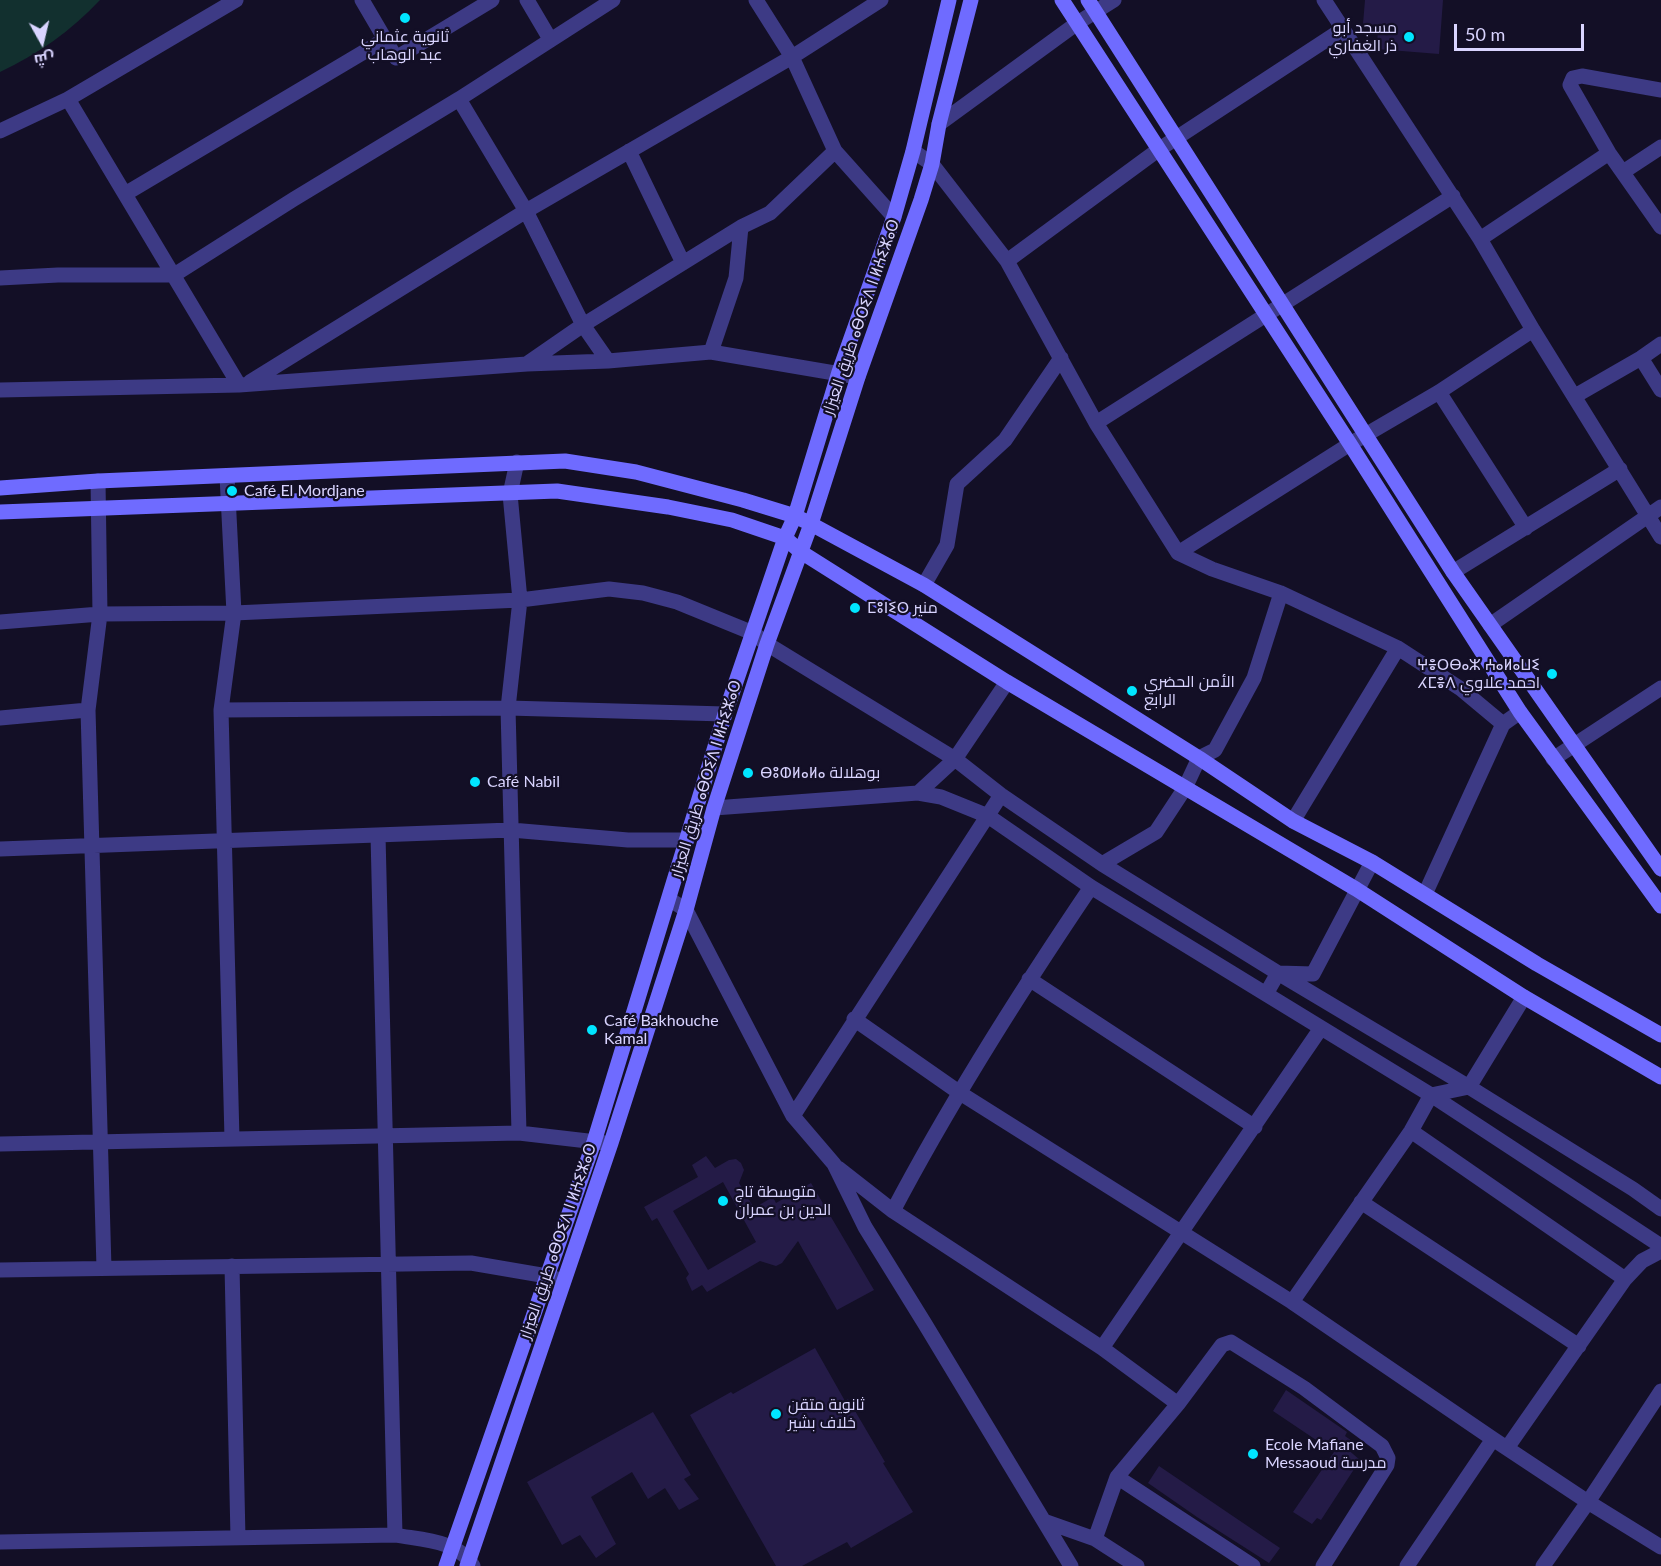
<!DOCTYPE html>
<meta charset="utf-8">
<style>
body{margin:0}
#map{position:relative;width:1661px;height:1566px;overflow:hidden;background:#130f26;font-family:Lato,Cairo,sans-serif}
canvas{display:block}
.north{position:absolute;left:12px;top:12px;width:60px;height:60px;-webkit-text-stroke:4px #130f26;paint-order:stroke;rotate:172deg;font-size:16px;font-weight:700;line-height:24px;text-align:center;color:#d9d4ff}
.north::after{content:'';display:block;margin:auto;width:21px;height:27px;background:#d9d4ff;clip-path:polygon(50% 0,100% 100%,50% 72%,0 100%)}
.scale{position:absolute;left:1454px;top:24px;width:130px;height:27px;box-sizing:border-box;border:3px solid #d9d4ff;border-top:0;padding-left:8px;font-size:18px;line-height:21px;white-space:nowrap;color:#d9d4ff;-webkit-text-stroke:4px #130f26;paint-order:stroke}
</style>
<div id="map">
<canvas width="1661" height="1566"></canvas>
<div class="north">ش</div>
<div class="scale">50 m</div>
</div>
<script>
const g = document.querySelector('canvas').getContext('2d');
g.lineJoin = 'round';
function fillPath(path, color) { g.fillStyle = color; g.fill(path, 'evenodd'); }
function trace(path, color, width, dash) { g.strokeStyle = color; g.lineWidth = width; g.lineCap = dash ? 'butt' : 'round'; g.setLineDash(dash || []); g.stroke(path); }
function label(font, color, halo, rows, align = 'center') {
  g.font = font + ' Lato,Cairo,"Noto Sans Tifinagh",sans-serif'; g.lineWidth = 4.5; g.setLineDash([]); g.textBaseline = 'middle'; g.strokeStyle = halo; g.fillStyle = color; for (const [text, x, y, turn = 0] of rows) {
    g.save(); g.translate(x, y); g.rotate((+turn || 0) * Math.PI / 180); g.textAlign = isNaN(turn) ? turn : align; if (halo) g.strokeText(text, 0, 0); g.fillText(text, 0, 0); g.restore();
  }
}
fillPath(new Path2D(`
 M0 0H100C71 31 38 54 0 72Z`), '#12302f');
fillPath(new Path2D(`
 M1365 0H1443L1439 54 1377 49 1378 25 1363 24Z
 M706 1156 715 1168 729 1160 736 1159 741 1163 744 1170 739 1183 754 1208 773 1197 776 1203 811 1183 874 1290 837 1310 798 1241 782 1263 776 1266 760 1261 707 1292 702 1285 692 1291 686 1278 689 1274 657 1218 652 1221 644 1207 698 1177 692 1165ZM723 1182 756 1242 708 1270 673 1211Z
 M815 1348 845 1401 848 1399 885 1462 883 1463 913 1512 851 1548 847 1542 802 1566H776L690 1415 731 1392 733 1394Z
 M1286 1390 1347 1432 1345 1436 1352 1441 1346 1448 1360 1460 1321 1520 1317 1518 1312 1524 1293 1512 1334 1452 1273 1411Z
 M653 1412 691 1475 684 1479 699 1499 679 1510 665 1488 648 1499 632 1472 591 1497 616 1544 596 1558 580 1535 562 1545 527 1482Z
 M1159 1466 1280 1548 1269 1563 1197 1517 1148 1483Z`), '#241b47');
trace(new Path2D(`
 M362 0 396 58 492 0
 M527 0 550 39
 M756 0 792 57 835 151 894 217
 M1324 0 1480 239 1533 330 1661 537
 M1661 90 1582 76 1573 78 1570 85 1609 153 1661 227
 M68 99 239 385
 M459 99 526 211 583 325 608 361
 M939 124 1076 24 1114 0
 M0 131 68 99 236 0
 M629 151 683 263
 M913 151 932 164 1007 261 1096 423 1178 553 1212 569 1281 593 1398 648 1461 689 1503 724
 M1623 172 1661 147
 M125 194 384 40
 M1480 239 1609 153
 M1007 261 1158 150 1343 29
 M0 278 58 275H174L294 199 459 99 613 0
 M711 352 736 278 741 227
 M1641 358 1661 390
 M528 363 583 325 741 227 770 213 835 151
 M250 382 526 211 792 57 881 0
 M0 390 239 385 527 364 608 361 711 352 858 377
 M1439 392 1526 528
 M1575 396 1641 358 1661 344
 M1096 423 1453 196
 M517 462 510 494 520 600 508 708 519 1133
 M227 476 234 613 221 710 232 1139
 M98 481 100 614 88 710 104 1268
 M1178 553 1350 444 1439 392 1533 330
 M1453 572 1620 469
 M924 585 947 545 957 484 1005 440 1061 358
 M0 622 100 614 234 613 520 600 609 589 643 593 677 602 753 633 767 644 955 759 1001 795 1102 864 1278 973 1469 1087 1633 1189 1661 1209
 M1490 625 1661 507
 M221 710 508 708 725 714
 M0 718 88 710
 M1553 759 1661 688
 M918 793 955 759 1007 682
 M714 808 918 793 941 797 988 816 1091 887 1431 1095 1661 1246
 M1293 821 1398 648
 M378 835 395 1535
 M0 849 511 830 628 840H687
 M1102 864 1156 832 1185 788 1199 758 1215 750 1254 678 1281 593
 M1425 894 1503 724 1520 712
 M669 899 686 910 793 1116 834 1164 865 1227 925 1324 1071 1566
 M1029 979 1255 1127
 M1266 994 1278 973 1313 974 1372 862
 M854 1019 960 1093 1292 1302 1493 1439 1588 1502 1661 1547
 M793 1116 1001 795
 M1411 1131 1625 1279
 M0 1144 519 1133 605 1143
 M838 1168 893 1211 1102 1348 1178 1404
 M1361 1202 1579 1346
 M893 1211C952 1099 1020 992 1091 887
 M232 1266 238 1538
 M0 1270 471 1263 547 1276 563 1281
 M1292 1302 1411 1131 1431 1095 1469 1087 1524 997
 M1102 1348 1321 1028
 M1507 1448 1625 1279 1642 1261 1661 1251
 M1044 1521 1095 1539 1137 1566
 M1095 1539 1117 1477
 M0 1542 395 1535C421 1540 458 1540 473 1566
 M1253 1566 1117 1477 1178 1404 1222 1345 1231 1342 1304 1388 1382 1446 1388 1458 1387 1465 1323 1566
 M1407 1566 1493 1439
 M1543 1566 1588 1502 1661 1391`), '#3d3a85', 15);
trace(new Path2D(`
 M1062 0 1350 444 1520 712 1661 906
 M1088 0 1453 572 1661 869
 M0 488 98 481 565 461 636 472 743 500 795 516 811 524 924 585 1199 758 1293 821 1372 862 1537 964 1661 1035
 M0 512 557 491 668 507 732 520 785 538 801 552 1007 682 1356 889 1524 997 1661 1077
 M446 1566 594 1142 725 714 785 538 795 516 839 372 894 217 913 151 949 0
 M467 1566 611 1143 686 910 714 808 767 644 811 524 858 377 921 200 932 164 939 124 971 0`), '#6f6bff', 15);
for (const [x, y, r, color] of [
 [405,18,6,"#00e5ff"],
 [1409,37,6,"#00e5ff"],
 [232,491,6,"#00e5ff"],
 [855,608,6,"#00e5ff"],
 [1552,674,6,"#00e5ff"],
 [1132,691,6,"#00e5ff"],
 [748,773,6,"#00e5ff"],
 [475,782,6,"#00e5ff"],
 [592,1030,6,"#00e5ff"],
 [723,1201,6,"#00e5ff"],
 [776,1414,6,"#00e5ff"],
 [1253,1454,6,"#00e5ff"]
]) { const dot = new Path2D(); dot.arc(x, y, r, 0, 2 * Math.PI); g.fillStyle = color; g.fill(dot); trace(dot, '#130f26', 2); }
label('16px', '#d9d4ff', '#130f26', [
 ["مسجد أبو",1397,28,"right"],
 ["ذر الغفاري",1397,46,"right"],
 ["ثانوية عثماني",405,37,"center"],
 ["عبد الوهاب",405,55,"center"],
 ["Café El Mordjane",244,491],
 ["ⵎⵓⵏⵉⵔ منير",867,608],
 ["ⵖⴻⵔⴱⴰⵣ ⵄⴰⵍⴰⵡⵉ",1540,665,"right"],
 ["ⵃⵎⴻⴷ احمد علاوي",1540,683,"right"],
 ["الأمن الحضري",1144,682],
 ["الرابع",1144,700],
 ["ⴱⵓⵀⵍⴰⵍⴰ بوهلالة",760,773],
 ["Café Nabil",487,782],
 ["Café Bakhouche",604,1021],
 ["Kamal",604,1039],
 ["متوسطة تاج",735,1192],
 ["الدين بن عمران",735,1210],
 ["ثانوية متقن",788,1405],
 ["خلاف بشير",788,1423],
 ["Ecole Mafiane",1265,1445],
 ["Messaoud مدرسة",1265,1463]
], 'left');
label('16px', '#d9d4ff', '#130f26', [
 ["طريق العيزار ⴰⴱⵔⵉⴷ ⵏ ⵍⵄⵉⵣⴰⵔ",861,317,-71],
 ["طريق العيزار ⴰⴱⵔⵉⴷ ⵏ ⵍⵄⵉⵣⴰⵔ",706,779,-73],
 ["طريق العيزار ⴰⴱⵔⵉⴷ ⵏ ⵍⵄⵉⵣⴰⵔ",558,1241,-71]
]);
</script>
